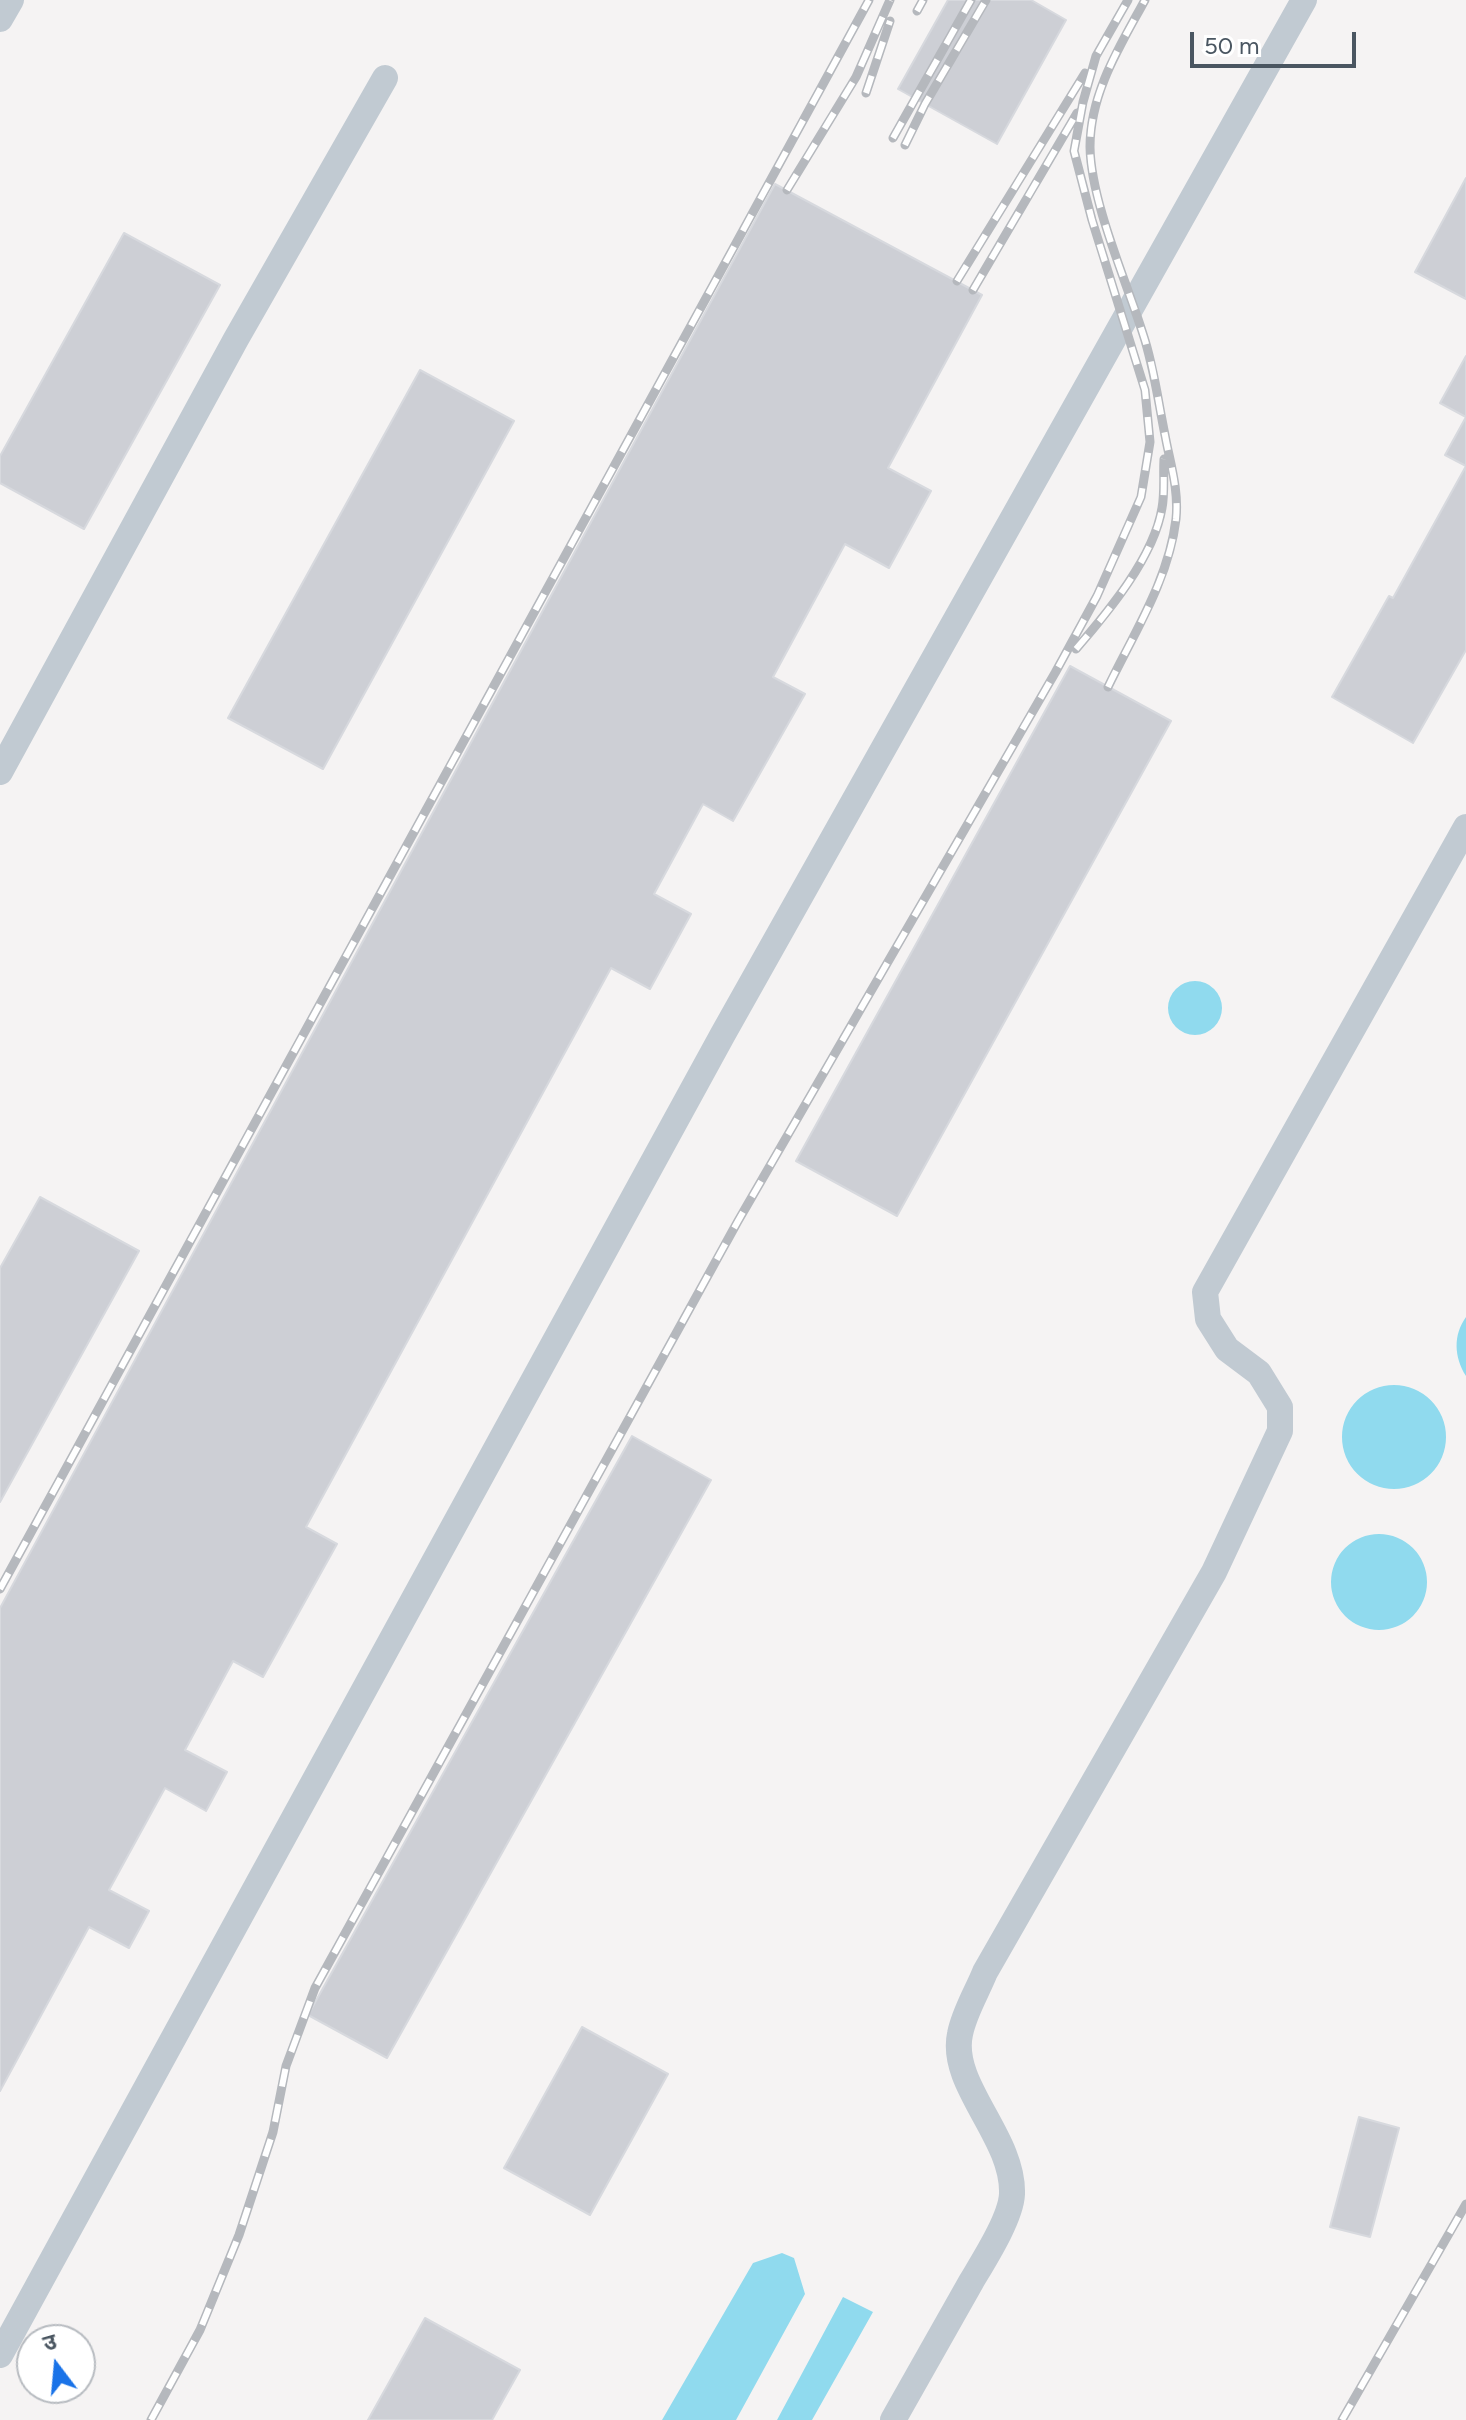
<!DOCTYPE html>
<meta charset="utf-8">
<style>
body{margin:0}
#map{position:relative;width:1466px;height:2420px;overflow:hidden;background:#f5f3f3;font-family:Figtree,"Noto Sans Devanagari",sans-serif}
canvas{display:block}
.north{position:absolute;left:16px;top:2324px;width:80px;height:80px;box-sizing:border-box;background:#fff;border:2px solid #b7bbc0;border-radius:50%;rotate:344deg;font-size:22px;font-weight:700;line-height:32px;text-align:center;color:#4a5661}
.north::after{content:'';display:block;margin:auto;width:28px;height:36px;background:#1a73e8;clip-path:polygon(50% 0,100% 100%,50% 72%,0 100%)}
.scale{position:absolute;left:1190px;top:32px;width:166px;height:36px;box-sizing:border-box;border:4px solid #4a5661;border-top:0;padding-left:10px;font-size:24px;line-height:28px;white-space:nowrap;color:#4a5661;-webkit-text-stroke:6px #fff;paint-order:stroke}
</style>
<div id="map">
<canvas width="1466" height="2420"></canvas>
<div class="north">उ</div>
<div class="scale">50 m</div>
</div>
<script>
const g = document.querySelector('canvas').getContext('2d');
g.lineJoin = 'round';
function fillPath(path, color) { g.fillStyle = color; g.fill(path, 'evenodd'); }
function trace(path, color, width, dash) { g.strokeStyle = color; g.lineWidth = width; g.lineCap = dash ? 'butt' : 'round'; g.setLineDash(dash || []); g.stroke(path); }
fillPath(new Path2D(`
 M1168 1008a27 27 0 1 1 54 0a27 27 0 1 1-54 0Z
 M1466 1317V1376C1454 1357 1453 1335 1466 1317Z
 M1342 1437a52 52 0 1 1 104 0a52 52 0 1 1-104 0Z
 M1331 1582a48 48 0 1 1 96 0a48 48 0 1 1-96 0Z
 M782 2253 794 2258 805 2294 736 2420H662L753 2263Z
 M843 2297 873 2312 812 2420H777Z`), '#90daee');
const building = new Path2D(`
 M948 0H1031L1066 20 997 144 898 89Z
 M1466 178V299L1415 272Z
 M775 184 982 295 888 468 931 491 889 568 845 544 773 677 805 694 733 821 703 804 654 894 691 914 650 989 611 968 306 1527 337 1544 263 1677 233 1661 185 1750 227 1772 206 1811 165 1788 109 1890 149 1911 129 1948 89 1927 0 2091V1608Z
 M124 233 220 285 84 529 0 483V456Z
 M1466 356V466L1445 455 1466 417 1440 403Z
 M420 370 514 421 323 769 228 718Z
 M1466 466V650L1413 743 1332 697 1389 596 1393 598Z
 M1070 666 1171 721 897 1216 796 1161Z
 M40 1197 139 1251 0 1502V1268Z
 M632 1436 711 1480 387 2058 308 2015Z
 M582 2027 668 2074 590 2215 504 2168Z
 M1359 2117 1399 2128 1370 2237 1330 2227Z
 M425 2318 520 2370 492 2420H368Z`);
fillPath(building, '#cdcfd5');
trace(building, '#d7d9de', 2);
trace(new Path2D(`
 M0 19 11 0
 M0 772 236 339 385 78
 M0 2355 723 1034 1304 0
 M893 2420C919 2374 945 2328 971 2282 984 2260 1011 2218 1012 2194 1014 2137 949 2085 960 2034 964 2013 977 1992 985 1972L1214 1572 1280 1431V1407L1259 1373 1227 1349 1208 1319 1205 1292 1466 827`), '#c1cad2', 26);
const rail = new Path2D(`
 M917 11 923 0
 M866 93 890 21
 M893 138 971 0
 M905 145 925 104 986 0
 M787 190 856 77 890 0
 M957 281 1085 73
 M973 290 1077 113
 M1076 649C1108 612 1154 557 1162 508 1165 492 1163 475 1164 459
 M1108 687C1134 633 1169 579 1176 519 1179 489 1170 463 1165 435 1158 401 1154 367 1143 334 1126 280 1091 202 1090 147 1090 93 1120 46 1145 0
 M0 1589 869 0
 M151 2420 200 2330 239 2235 273 2132 286 2066 315 1988 738 1221 1055 673 1097 596 1141 497 1150 442 1145 390 1092 220 1074 151 1083 102 1096 56 1128 0
 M1342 2420 1466 2204`);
trace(rail, '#b5b8bd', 9);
trace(rail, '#fff', 6, [18]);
</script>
